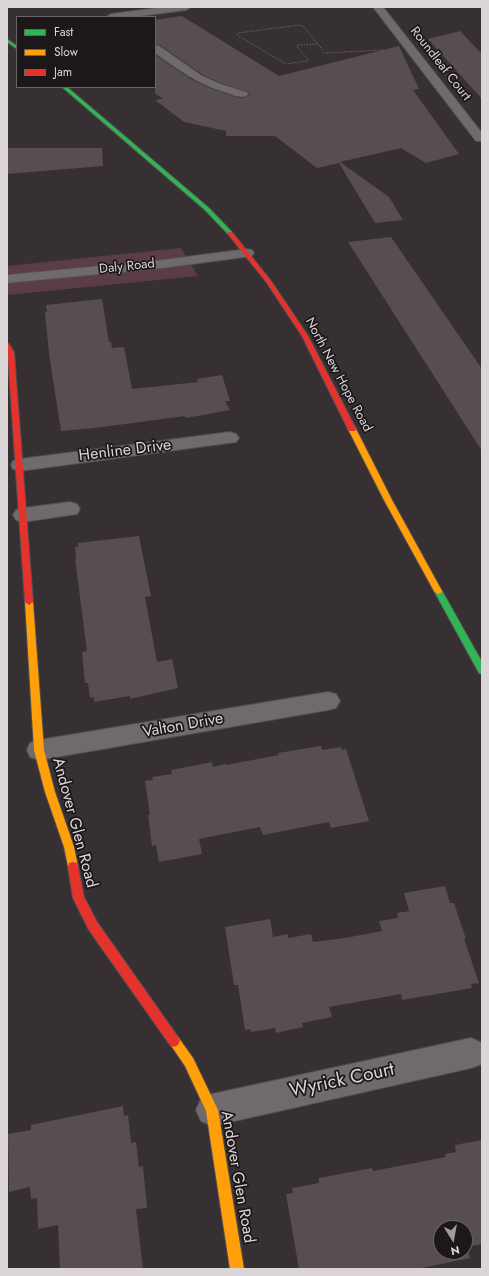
<!DOCTYPE html>
<style>
body{margin:0}
#map{position:relative;width:489px;height:1276px;overflow:hidden;background:#363032;font-family:Jost,sans-serif}
canvas{display:block}
.frame{position:absolute;inset:0;border:8px solid #dcd5d7;pointer-events:none}
.legend{position:absolute;left:16px;top:16px;width:140px;height:72px;box-sizing:border-box;background:#1c1719;border:1px solid #696365;margin:0;padding:5px 7px;list-style:none;font-size:12px;color:#dcd5d7}
.legend li{display:flex;align-items:center;gap:8px;height:20px}
.legend b{width:20px;border:1px solid #696365}
.north{position:absolute;left:433px;top:1220px;width:40px;height:40px;box-sizing:border-box;background:#1c1719;border:1px solid #696365;border-radius:50%;rotate:169deg;font-size:11px;font-weight:700;line-height:16px;text-align:center;color:#dcd5d7}
.north::after{content:'';display:block;margin:auto;width:14px;height:18px;background:#a29b9d;clip-path:polygon(50% 0,100% 100%,50% 72%,0 100%)}
</style>
<div id="map">
<canvas width="489" height="1276"></canvas>
<div class="frame"></div>
<ul class="legend">
<li><b style="height:5px;background:#30b455"></b>Fast</li>
<li><b style="height:5px;background:#ff9f0a"></b>Slow</li>
<li><b style="height:5px;background:#e5322d"></b>Jam</li>
</ul>
<div class="north">N</div>
</div>
<script>
const g = document.querySelector('canvas').getContext('2d');
g.lineJoin = 'round';
function fillPath(path, color) { g.fillStyle = color; g.fill(path, 'evenodd'); }
function trace(path, color, width, dash) { g.strokeStyle = color; g.lineWidth = width; g.lineCap = dash ? 'butt' : 'round'; g.setLineDash(dash || []); g.stroke(path); }
function label(font, color, halo, rows, align = 'center') {
  g.font = font + ' Jost,sans-serif'; g.lineWidth = 3.5; g.setLineDash([]); g.textBaseline = 'middle'; g.strokeStyle = halo; g.fillStyle = color; for (const [text, x, y, turn = 0] of rows) {
    g.save(); g.translate(x, y); g.rotate((+turn || 0) * Math.PI / 180); g.textAlign = isNaN(turn) ? turn : align; if (halo) g.strokeText(text, 0, 0); g.fillText(text, 0, 0); g.restore();
  }
}
fillPath(new Path2D(`
 M181 248 198 276 7 295V266Z`), '#5b3d47');
fillPath(new Path2D(`
 M182 16 279 76 399 46 419 89 413 90 459 154 426 163 401 148 340 162 389 197 403 220 375 223 339 163 317 168 275 136H226V131L184 122 155 100 163 99 155 93V55L189 78 207 87 239 98 246 97 250 94 246 91 221 83 203 75 160 45 155 44V20Z
 M460 31 482 54V99L428 39Z
 M7 148H102L103 166 7 174Z
 M391 237 482 369V451L348 242Z
 M102 299 109 342H111L112 348 124 347 132 389 198 382 197 379 222 375 230 401H225L230 410 186 418 185 416 95 428 61 431 49 354 45 312H47L46 305Z
 M139 536 151 596 145 597 157 662 172 659 178 688 130 699V696L94 702V697L90 698 88 683H85L82 652 87 651 75 559H76L75 547H78V543Z
 M321 746 322 750 341 747 342 750 346 749 369 821 331 828 329 822 263 835 260 827 199 839 202 854 159 862 156 845 152 846 148 815H150L145 781 153 780 152 777 172 774 171 770 212 762 213 767 226 764V765L279 755 278 753Z
 M445 886 450 903H454L466 939H464L479 983 471 984 472 988 402 1000 401 994 329 1007 332 1017 302 1023 303 1027 276 1033 275 1028 251 1032 250 1029 245 1030 238 985H234L225 927 270 919 273 937 288 934V938L311 934 313 942 345 938 382 931 379 921 398 918 397 913 409 911 404 893Z
 M123 1106 124 1116 128 1115 131 1143 136 1142 139 1167 143 1166 147 1208 136 1209 143 1269H60L58 1225 38 1229 37 1198 31 1199 30 1187 9 1192 8 1134 31 1130V1125Z
 M482 1140V1244L467 1247 470 1258 417 1269H299L286 1194 293 1193 292 1188 319 1183V1178L372 1168 373 1171 446 1157 445 1154 456 1152 455 1145ZM441 1228H465V1252H441Z`), '#584d50');
const street = new Path2D(`
 M165 7H191L186 10 133 17H106L111 14Z
 M373 7H383L482 133V141H476Z
 M155 45 159 46 202 76 220 84 246 92 248 94 246 96C240 98 234 95 228 93 197 84 181 71 155 53Z
 M247 249 252 250 254 253 252 256 162 268 7 283V275L162 260Z
 M230 432 236 434 239 438 236 442 20 471 13 469 11 465 13 461 20 459Z
 M70 502 77 504 80 509 77 514 23 522 16 520 13 515 16 510 23 508Z
 M328 692 336 694 340 701 336 708 328 710 39 760 30 757 27 750 30 743 39 740Z
 M471 1038 482 1043V1064L471 1068 212 1126 201 1121 196 1110 201 1099 212 1094Z`);
const fast = new Path2D(`
 M7 39 17 46V49L7 42Z
 M62 87H67L209 208 232 232V234H228L205 210Z
 M438 588 441 589 482 662V674L479 673 434 591Z`);
const slow = new Path2D(`
 M349 427H355L356 429 392 500 442 591 441 593 438 594 434 591 384 500 348 429Z
 M29 599 33 602 44 750 55 792 74 847 78 867 77 871 73 872 69 871 64 847 45 792 34 750 25 602Z
 M174 1035 178 1037 193 1058 218 1110 244 1269H230L206 1111 185 1066 168 1041 170 1037Z`);
const jam = new Path2D(`
 M228 232H232L271 281 308 336 356 429 355 431H349L348 429 302 336 267 283 228 234Z
 M7 343 9 344 14 352 33 602 29 605 25 602Z
 M73 862 77 863 78 867 84 897 97 922 178 1037 180 1041 178 1045 174 1047 170 1045 89 930 73 898 68 867 69 863Z`);
trace(street, '#534e50', 2);
trace(fast, '#534e50', 2);
trace(slow, '#534e50', 2);
trace(jam, '#534e50', 2);
trace(new Path2D(`
 M317 44 298 45 297 47 308 59 307 61 286 64 237 35 238 33 300 25 303 26 325 53 384 50`), '#6a6667', 1, [1.5, 1.5]);
fillPath(street, '#6f6b6c');
fillPath(fast, '#30b455');
fillPath(slow, '#ff9f0a');
fillPath(jam, '#e5322d');
label('13px', '#dcd5d7', '#1c1719', [
 ["Roundleaf Court",440,64,52],
 ["Daly Road",127,267,-6],
 ["North New Hope Road",338,375,62]
]);
label('16px', '#dcd5d7', '#1c1719', [
 ["Henline Drive",125,451,-7],
 ["Valton Drive",183,726,-10],
 ["Andover Glen Road",74,823,75],
 ["Andover Glen Road",237,1177,80]
]);
label('19px', '#dcd5d7', '#1c1719', [
 ["Wyrick Court",342,1081,-12]
]);
</script>
